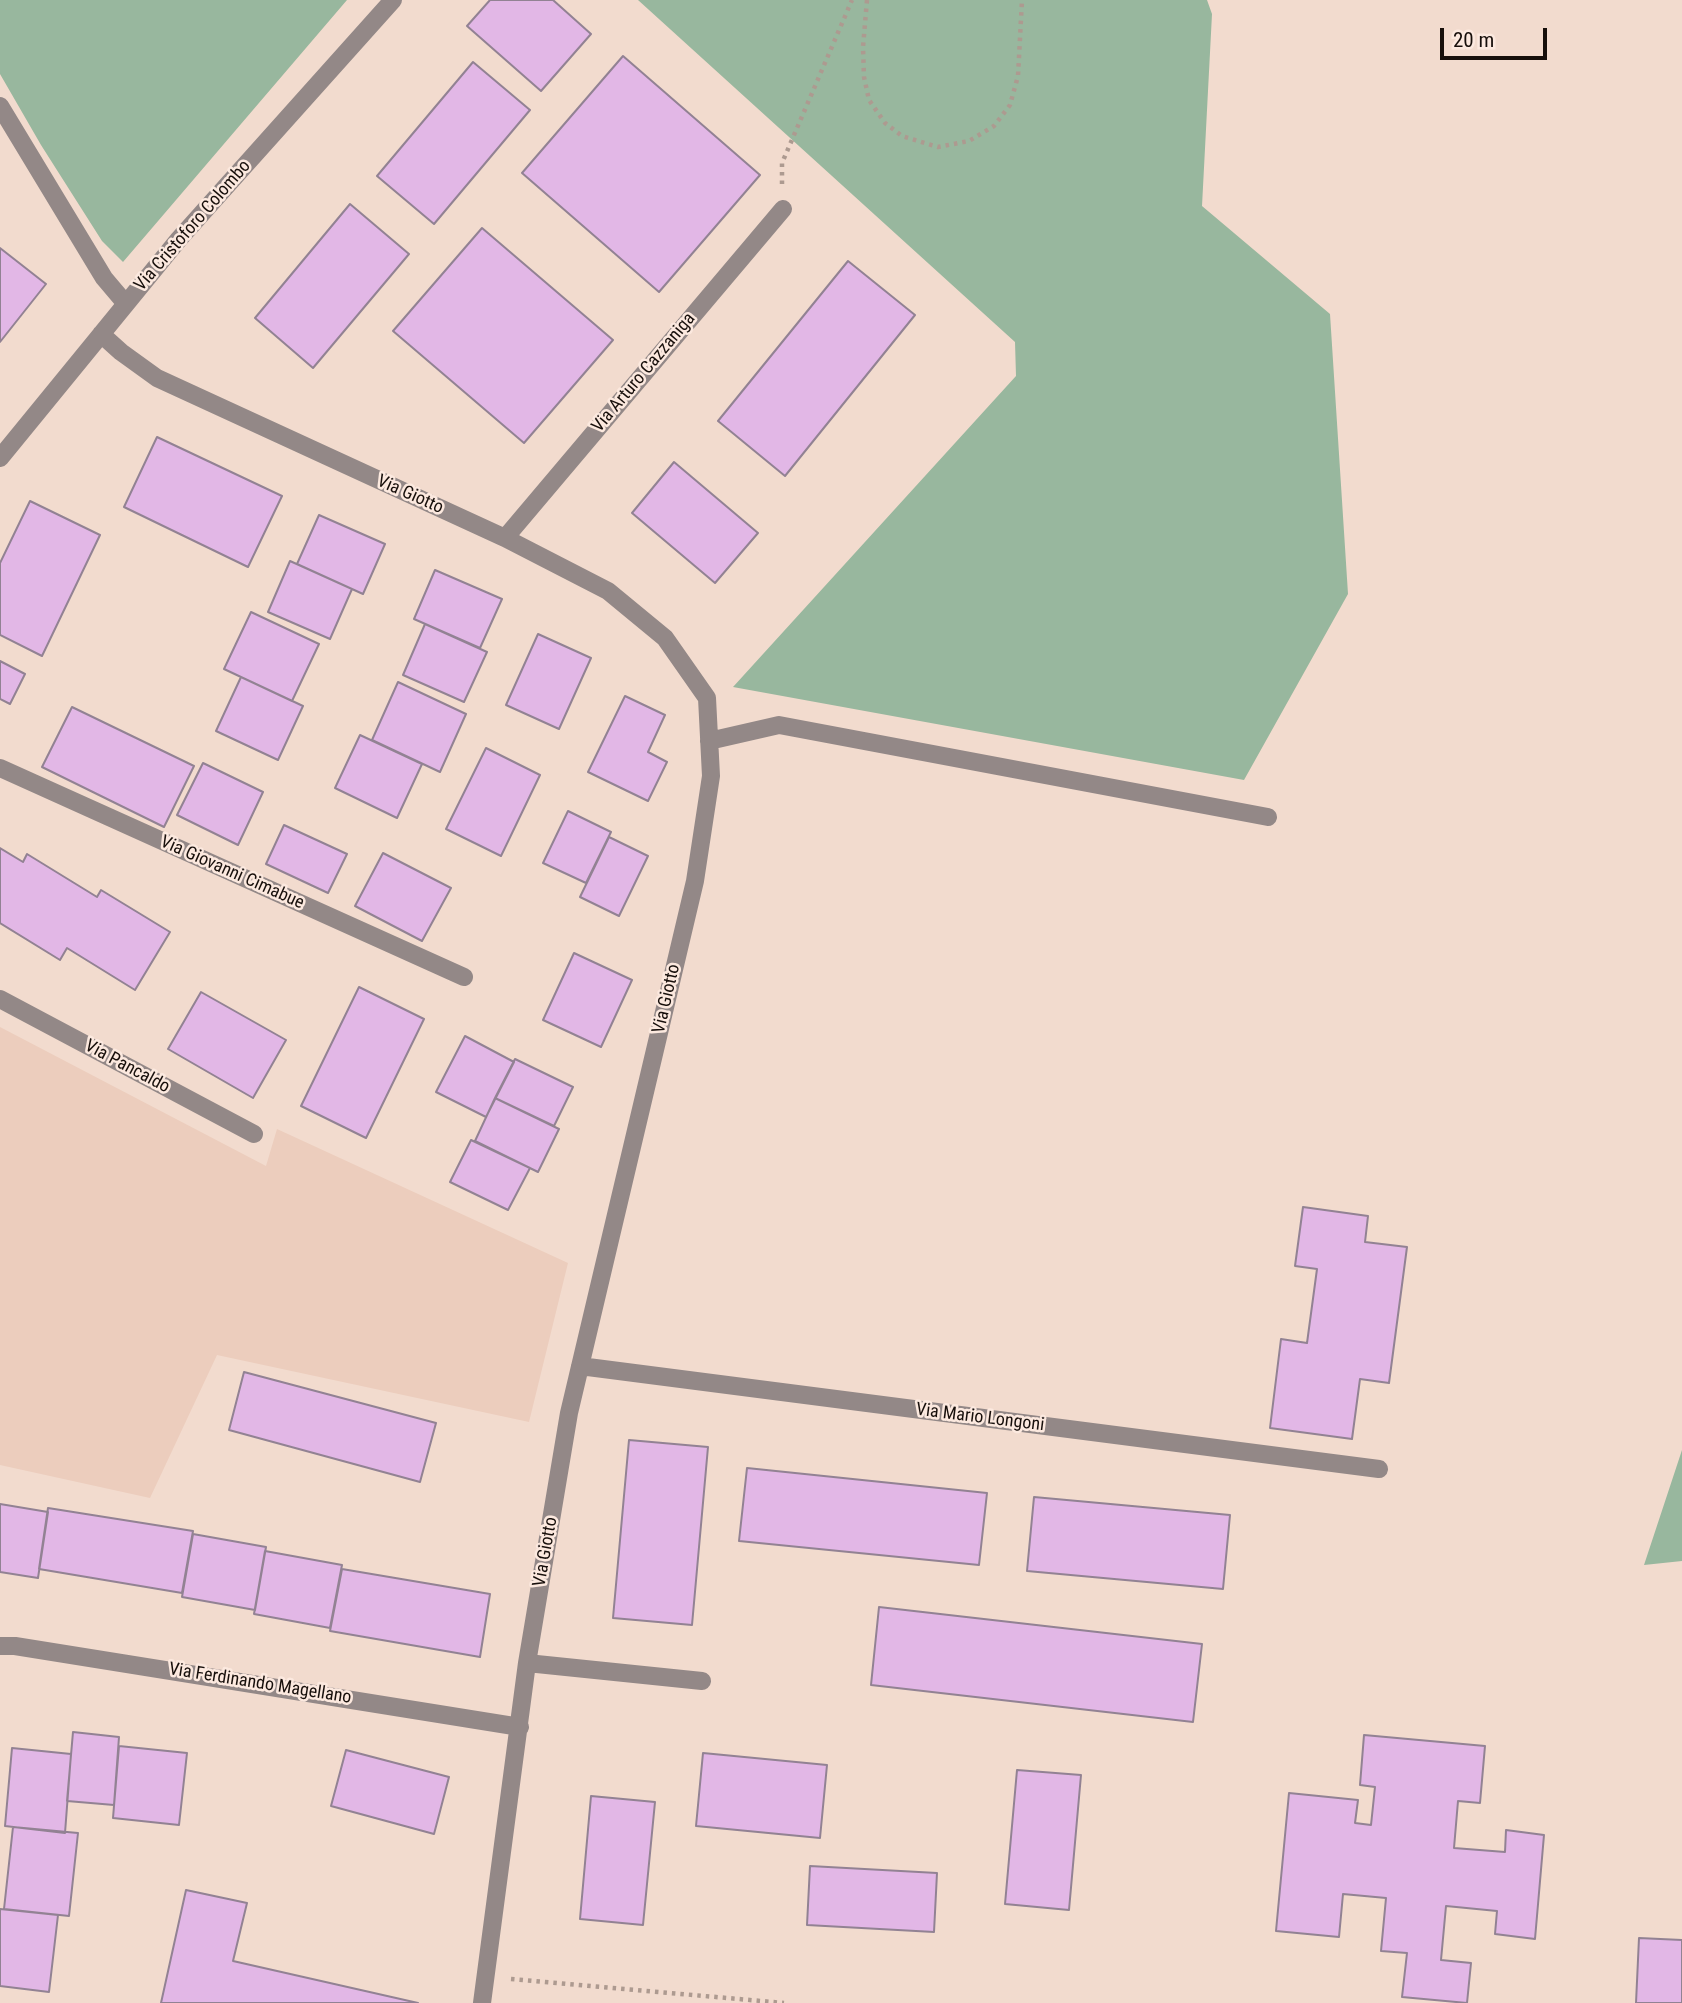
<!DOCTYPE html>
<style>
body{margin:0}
#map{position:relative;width:1682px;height:2003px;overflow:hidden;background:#f2dbce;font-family:"Roboto Condensed",sans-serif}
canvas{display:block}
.scale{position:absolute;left:1440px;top:28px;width:107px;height:32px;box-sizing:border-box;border:4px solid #170f0b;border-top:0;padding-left:9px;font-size:21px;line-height:24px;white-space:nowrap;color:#170f0b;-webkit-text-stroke:5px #fce9df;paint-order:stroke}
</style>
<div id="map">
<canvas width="1682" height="2003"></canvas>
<div class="scale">20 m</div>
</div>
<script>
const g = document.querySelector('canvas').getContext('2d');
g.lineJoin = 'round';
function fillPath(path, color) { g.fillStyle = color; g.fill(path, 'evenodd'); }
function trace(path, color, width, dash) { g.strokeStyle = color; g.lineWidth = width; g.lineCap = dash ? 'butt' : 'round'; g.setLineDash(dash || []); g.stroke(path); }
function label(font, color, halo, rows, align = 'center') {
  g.font = font + ' "Roboto Condensed",sans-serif'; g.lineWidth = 5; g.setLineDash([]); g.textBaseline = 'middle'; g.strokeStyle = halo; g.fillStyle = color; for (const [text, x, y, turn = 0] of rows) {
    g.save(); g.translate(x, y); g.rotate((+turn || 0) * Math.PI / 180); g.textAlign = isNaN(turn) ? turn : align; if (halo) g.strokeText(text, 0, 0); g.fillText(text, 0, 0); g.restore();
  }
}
fillPath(new Path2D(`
 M0 1027 266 1166 277 1129 568 1263 529 1422 217 1355 150 1498 0 1465Z`), '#eccdbd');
fillPath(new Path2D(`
 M0 0H347L123 262 102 241 41 145 0 74Z
 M638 0H1207L1212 14 1202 206 1330 314 1348 594 1244 780 733 687 1016 376 1015 342Z
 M1682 1450V1561L1644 1565Z`), '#98b79e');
const building = new Path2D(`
 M490 0H553L591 34 541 91 467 26Z
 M623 56 760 175 659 292 522 173Z
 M473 62 530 110 434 224 377 176Z
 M350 204 409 254 313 368 255 318Z
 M482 228 613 340 524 443 393 331Z
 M0 248 46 284 0 342Z
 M848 261 915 315 785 476 718 421Z
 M157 437 282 496 248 567 124 507Z
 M674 462 758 533 715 583 632 513Z
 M30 501 100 535 42 656 0 635V563Z
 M319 515 385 544 363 594 297 564Z
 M290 561 352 589 330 639 268 612Z
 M435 570 502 599 480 648 414 619Z
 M251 612 319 644 292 701 224 669Z
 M425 624 487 652 464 702 403 675Z
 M538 634 591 658 559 729 506 705Z
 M0 661 25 674 10 704 0 699Z
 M241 677 303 706 278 760 216 731Z
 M398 682 466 714 440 772 372 740Z
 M625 696 665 715 648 752 667 762 648 801 588 772Z
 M72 707 194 766 164 827 42 767Z
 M360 735 422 764 397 818 335 788Z
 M486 748 540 775 501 856 446 829Z
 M203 763 263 792 238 845 177 815Z
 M568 811 611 832 586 883 543 863Z
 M284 825 347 854 328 893 266 864Z
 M609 837 648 856 619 916 580 897Z
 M0 848 23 862 27 854 97 897 101 890 170 932 135 990 67 948 60 960 0 923Z
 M383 853 451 888 422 941 355 906Z
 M574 953 632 980 601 1047 543 1020Z
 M359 987 424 1019 366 1138 301 1106Z
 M201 992 286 1040 253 1098 168 1049Z
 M465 1036 514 1062 486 1117 436 1092Z
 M515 1059 573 1087 554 1126 495 1098Z
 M495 1098 559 1129 538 1172 475 1141Z
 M471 1140 530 1168 508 1210 450 1182Z
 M1303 1207 1368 1216 1365 1242 1407 1247 1389 1383 1360 1379 1352 1439 1270 1428 1281 1339 1307 1343 1317 1269 1295 1266Z
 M244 1372 436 1423 420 1482 229 1430Z
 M629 1440 708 1447 692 1625 613 1618Z
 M747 1468 987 1493 979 1565 739 1541Z
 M1034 1497 1230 1515 1223 1589 1027 1571Z
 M0 1504 48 1512 38 1578 0 1572Z
 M48 1508 193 1531 182 1593 39 1569Z
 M193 1534 266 1547 255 1610 182 1597Z
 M265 1551 342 1565 330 1628 254 1614Z
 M342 1569 490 1594 480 1657 330 1631Z
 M879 1607 1202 1644 1193 1722 871 1685Z
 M73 1732 119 1737 114 1805 67 1801Z
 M1364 1735 1485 1746 1480 1803 1458 1801 1454 1848 1505 1852 1506 1830 1544 1835 1535 1939 1495 1934 1497 1911 1446 1906 1441 1960 1471 1963 1467 2003 1402 1997 1407 1953 1381 1951 1386 1898 1343 1894 1339 1937 1276 1931 1289 1793 1358 1800 1355 1823 1371 1825 1375 1787 1360 1785Z
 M119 1746 187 1753 179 1825 113 1818Z
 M12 1748 71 1754 65 1833 5 1826Z
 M346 1750 449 1777 434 1834 331 1806Z
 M703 1753 827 1765 820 1838 696 1826Z
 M1017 1770 1081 1775 1069 1910 1005 1904Z
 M591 1796 655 1802 643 1925 580 1919Z
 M13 1827 78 1833 69 1916 4 1909Z
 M810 1866 937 1873 934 1932 807 1925Z
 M186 1890 247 1903 233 1961 418 2003H161Z
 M0 1909 58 1915 49 1992 0 1986Z
 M1639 1938 1682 1940V2003H1636Z`);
fillPath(building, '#e2b7e6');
trace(building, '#928293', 2);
trace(new Path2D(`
 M867 0 863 47 864 77 869 100 885 123 902 136 938 147 969 141 994 126 1010 105 1018 76 1022 0
 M782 184V163L852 0
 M511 1979 784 2003`), '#ad9a90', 4.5, [3.5, 5]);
trace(new Path2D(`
 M0 106 104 278 126 304
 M101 334 121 352 157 378 505 538 608 591 665 638 707 698 711 776 695 881 569 1413 527 1663 482 2003
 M0 458 179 239 393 0
 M505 538 783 209
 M709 741 779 725 1268 817
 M0 768 464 977
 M0 999 254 1134
 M580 1366 1379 1469
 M0 1646H15L520 1727
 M527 1663 702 1681`), '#938887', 18);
label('18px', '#170f0b', '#fce9df', [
 ["Via Cristoforo Colombo",193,226,-49],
 ["Via Arturo Cazzaniga",644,373,-50],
 ["Via Giotto",410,495,24],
 ["Via Giovanni Cimabue",232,873,24],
 ["Via Giotto",667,999,-77],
 ["Via Pancaldo",127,1067,28],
 ["Via Mario Longoni",980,1418,7],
 ["Via Giotto",546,1552,-80],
 ["Via Ferdinando Magellano",260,1684,9]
]);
</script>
